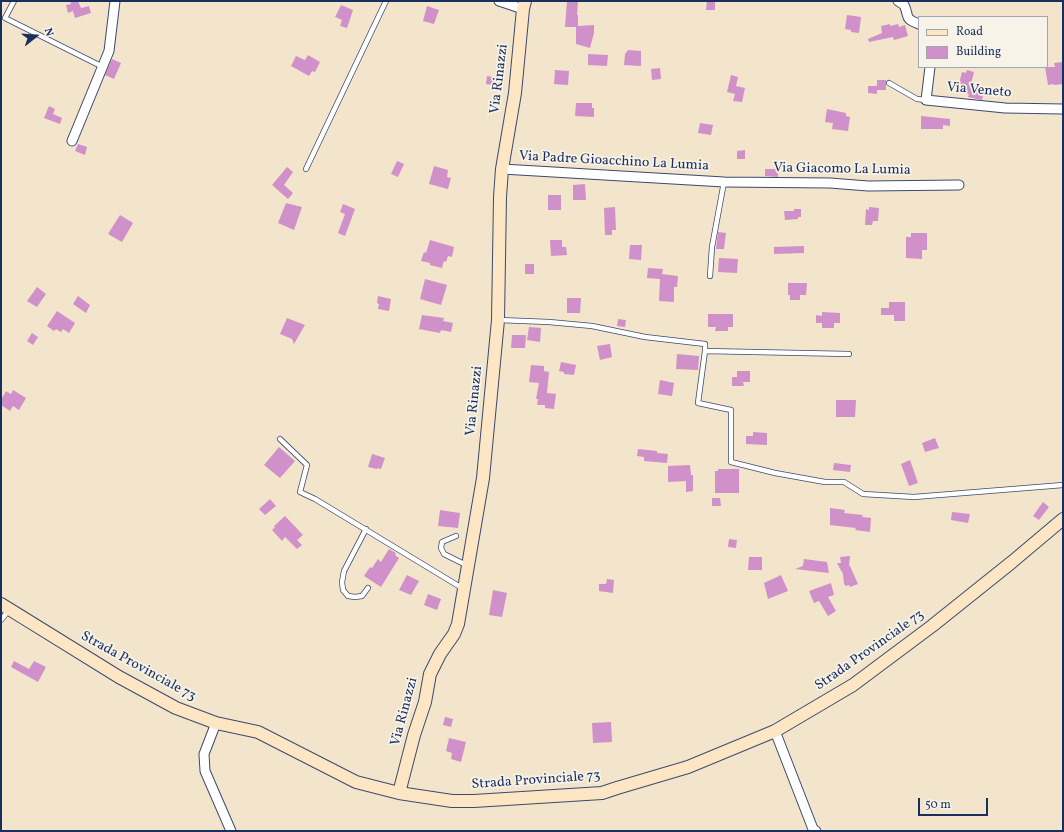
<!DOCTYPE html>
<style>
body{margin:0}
#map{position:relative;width:1064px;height:832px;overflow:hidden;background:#f2e5cb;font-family:Vollkorn,serif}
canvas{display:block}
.frame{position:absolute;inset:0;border:2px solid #1b2f5e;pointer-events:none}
.legend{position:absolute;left:918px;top:16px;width:130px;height:52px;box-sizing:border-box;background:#f7f3e8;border:1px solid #9fa5b1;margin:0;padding:5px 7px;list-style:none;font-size:12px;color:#1b2f5e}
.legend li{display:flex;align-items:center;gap:8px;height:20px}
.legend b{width:20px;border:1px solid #9fa5b1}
.north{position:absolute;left:16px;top:16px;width:40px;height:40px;-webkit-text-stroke:3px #f7f3e8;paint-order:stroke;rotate:73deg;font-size:11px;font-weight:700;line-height:16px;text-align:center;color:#1b2f5e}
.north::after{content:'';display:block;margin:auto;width:14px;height:18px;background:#1b2f5e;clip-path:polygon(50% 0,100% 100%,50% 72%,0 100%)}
.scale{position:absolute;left:918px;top:798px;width:70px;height:18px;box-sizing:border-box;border:2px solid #1b2f5e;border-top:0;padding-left:5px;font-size:12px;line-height:14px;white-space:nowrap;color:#1b2f5e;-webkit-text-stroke:3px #f7f3e8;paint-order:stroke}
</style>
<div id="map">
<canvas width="1064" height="832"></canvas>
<div class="frame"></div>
<ul class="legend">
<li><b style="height:5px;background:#fce6c4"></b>Road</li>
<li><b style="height:11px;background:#d090ca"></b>Building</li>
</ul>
<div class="north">N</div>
<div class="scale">50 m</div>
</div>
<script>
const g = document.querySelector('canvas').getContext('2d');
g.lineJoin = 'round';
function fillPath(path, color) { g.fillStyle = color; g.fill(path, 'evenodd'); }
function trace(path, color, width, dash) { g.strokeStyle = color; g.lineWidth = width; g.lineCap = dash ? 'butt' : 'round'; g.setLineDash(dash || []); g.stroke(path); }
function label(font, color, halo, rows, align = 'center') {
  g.font = font + ' Vollkorn,serif'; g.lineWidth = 3.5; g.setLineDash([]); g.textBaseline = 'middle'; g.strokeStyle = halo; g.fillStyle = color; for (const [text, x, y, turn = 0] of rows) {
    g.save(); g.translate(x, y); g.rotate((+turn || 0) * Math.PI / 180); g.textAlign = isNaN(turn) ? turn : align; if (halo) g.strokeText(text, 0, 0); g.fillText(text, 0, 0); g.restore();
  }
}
fillPath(new Path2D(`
 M70 1H78L81 8 89 6 91 13 75 18 73 11 68 13 66 5 71 4Z
 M567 1H578L577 15H578V26L594 25V33L590 48 576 44V27H565Z
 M707 1H715V10H706Z
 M341 5 353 10 347 28 340 26 342 20 335 17Z
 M427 6 439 10 434 24 423 21Z
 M847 15 861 17 859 33 851 32V30L845 29Z
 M890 24V26L898 24 899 27 905 25 908 36 894 40 893 37 869 42 868 39 882 33 881 26Z
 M628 50 641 51V66L624 65 625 54Z
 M588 54 608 55 607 66 588 65Z
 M308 55 320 62 315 72 312 71 309 76 291 66 296 56 305 60Z
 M112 59 121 63 114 79 105 75Z
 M1063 62V84L1054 85 1053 84 1048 85 1045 67H1055L1054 63Z
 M660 68 661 79 652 80 651 69Z
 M555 70 569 71 568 85 554 84Z
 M967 70 974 72 971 84 985 87 982 100 968 97 969 94 957 91 962 72 966 73Z
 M731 75 738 77 736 86 745 88 742 102 733 101 735 94 727 92Z
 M487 76 499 78 498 86 486 84Z
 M877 80H886V90H877V94L868 93V86H877Z
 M576 103H592V108H594V117L575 116Z
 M49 106 55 109 53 114 62 118 60 124 44 118Z
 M827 109 846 113V116L850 117 848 131 832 129 833 123 825 122Z
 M921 116 950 119V126L943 125V129H921Z
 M700 123 713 125 711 135 698 133Z
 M78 144 87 147 85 155 75 151Z
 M745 150V159H737V151Z
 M397 161 404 164 398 177 391 174Z
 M434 166 448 170 447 177 451 178 448 189 429 184Z
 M287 167 293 172 284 185 293 193 288 199 272 185Z
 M765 169H778V177L765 176Z
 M585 184 586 200H573V185Z
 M548 195H561V210H548Z
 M286 203 302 207 294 230 278 223Z
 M343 204 355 209 345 236 338 233 345 214 340 212Z
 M615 207 616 230H612V235H605L604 208Z
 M869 207 879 208 878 221H873L872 225H865L866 209 869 210Z
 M794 209H801V217H798V219L785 220 784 211H794Z
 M120 215 133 223 122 242 108 234Z
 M718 232 726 233 724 249H716Z
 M911 233H927V250H922V259L906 258V237H911Z
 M430 240 454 247 452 257 448 256 446 262 444 261 442 268 430 265V263L421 261 424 252 426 253Z
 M550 240H562V247H566L567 255 551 256Z
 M630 245H642L641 260 629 259Z
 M804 246V253L774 254V247Z
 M719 258 738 259 737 273 718 272Z
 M525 264H534V274H525Z
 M648 268 663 269 662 274 678 276 677 287H674V302L659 301 660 279 647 278Z
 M425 279 447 285 441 305 420 299Z
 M788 283H807L806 295H800V300H790V295H788Z
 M37 287 46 294 37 307 27 301Z
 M78 296 90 305 86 313 73 304Z
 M378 296 391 299 389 311 378 309 379 304 377 303Z
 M567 298H581L580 313H567Z
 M889 302H905V321H894V315H881V308H889Z
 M57 311 75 323 69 333 63 329 61 332 56 329 54 331 47 326Z
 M822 312 840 313V323H834V328H822V323H816V315L822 316Z
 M708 314H733V327H728V331H715L716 327H708Z
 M422 315 444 318 443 321 453 323 451 332 441 330 440 333 419 329Z
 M287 318 305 325 294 344 292 339 280 334Z
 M618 319 626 320 625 327 617 326Z
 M529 327 541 328 540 342 527 340Z
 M32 333 38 337 33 345 27 341Z
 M512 335H526L525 348H511Z
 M610 344 612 357 600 360 597 346Z
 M677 354 699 356 698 370 676 369Z
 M561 362 576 365 574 375 564 374V372L559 371Z
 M531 365 544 366V371L549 372 547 393 556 394 554 409 545 408V405H537L538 399H536L539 383 529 382Z
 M737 371H750V382H743L744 386H732V377H737Z
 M660 380 674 383 672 396 658 394Z
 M13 390 26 398 19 410 13 406 10 411 1 405V400L6 391 11 394Z
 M836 400H856L855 417H836Z
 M753 432 767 433V445L746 444V436H753Z
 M935 438 939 448 925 452 922 443Z
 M279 447 295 461 280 478 264 465Z
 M638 449 657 451V453L668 454 667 463 644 461V457L637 456Z
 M372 454 385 458 381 469 377 468V469L368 467Z
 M910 460 918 483 909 486 901 464Z
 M834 463 851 465 850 472 833 470Z
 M690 465 691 475H693V491L686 492V481L668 482V466Z
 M718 469H739V493H715V471H718Z
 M712 498H720L721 506H712Z
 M270 499 276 506 265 515 259 509Z
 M1043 502 1049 507 1039 520 1033 516Z
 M830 508 845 510 844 513 863 515 862 517 871 518 870 532 855 530 856 528 830 525Z
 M440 510 460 513 458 528 438 526Z
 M952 512 970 514 968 523 951 520Z
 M285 516 303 535 297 540 302 545 297 549 285 537 282 541 272 530 275 527 274 526Z
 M729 539 737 540 736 548 728 547Z
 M389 549 396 553 395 555 399 558 381 587 364 576 370 567 372 568 378 559 381 562Z
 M850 556 849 566H850L858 584 850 587 849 585 846 586 844 584 843 574 837 563H841L840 557Z
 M749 557H762V570H748Z
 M804 559 827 562 829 573 795 569 803 566Z
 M407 575 419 581 411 595 399 590Z
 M781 575 788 591 768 599 764 583Z
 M607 579 614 580 613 593 599 591V584H606Z
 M831 583 834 595 828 597 836 611 828 616 819 601 814 603 809 591Z
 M493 590 507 593 502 617 489 615Z
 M428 594 441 599 437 610 424 605Z
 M14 661 29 669 34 661 46 667 38 682 11 667Z
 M445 717 453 719 451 727 443 725Z
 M611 722 612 742 593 743 592 723Z
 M449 738 466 742 461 762 451 759 452 753 446 751Z`), '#d090ca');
const lane = new Path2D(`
 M14 1 5 18 103 67
 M889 83 917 99 926 100
 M306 169 386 1
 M710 276 712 247 724 182
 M499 320 549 322 592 326 645 337 705 344V351L698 403 731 410V462L775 473 825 482H844L863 494 914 497 1063 485
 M705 351 849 354
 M280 439 307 465 300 492 315 499 462 588
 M366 529 344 571 342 582 343 590 348 596 355 597 362 596 368 588
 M456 536 442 542 441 548 444 554 466 565
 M1 620 9 610`);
const street = new Path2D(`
 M499 1 523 9
 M898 1 904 5C910 17 903 18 919 24
 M930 67 926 100 1005 108 1063 109
 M72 141 109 51 115 1
 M502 169 724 182 830 183 868 186 959 185
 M216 723 204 754 205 771 231 831
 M775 731 813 829 816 831`);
const secondary = new Path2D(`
 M1 604 119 677 176 708 216 723 258 732 356 782 399 793 452 801H474L602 793 617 788 688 767 775 731 853 685 932 626 1012 562 1063 519
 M399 793 414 735 425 702 430 674 440 654 454 634 458 624 483 478 498 320 500 197 502 169 515 93 523 9 525 1`);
trace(lane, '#3b4a6e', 6);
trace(street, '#3b4a6e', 11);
trace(secondary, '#3b4a6e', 14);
trace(lane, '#fff', 4.5);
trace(street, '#fff', 9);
trace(secondary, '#fce6c4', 12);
label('14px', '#1b2f5e', '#f7f3e8', [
 ["Via Rinazzi",500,79,-83],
 ["Via Veneto",979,91,5],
 ["Via Padre Gioacchino La Lumia",614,162,3],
 ["Via Giacomo La Lumia",842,170,1],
 ["Via Rinazzi",475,401,-84],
 ["Strada Provinciale 73",870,651,-35],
 ["Strada Provinciale 73",138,667,29],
 ["Via Rinazzi",405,712,-75],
 ["Strada Provinciale 73",536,781,-4]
]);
</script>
